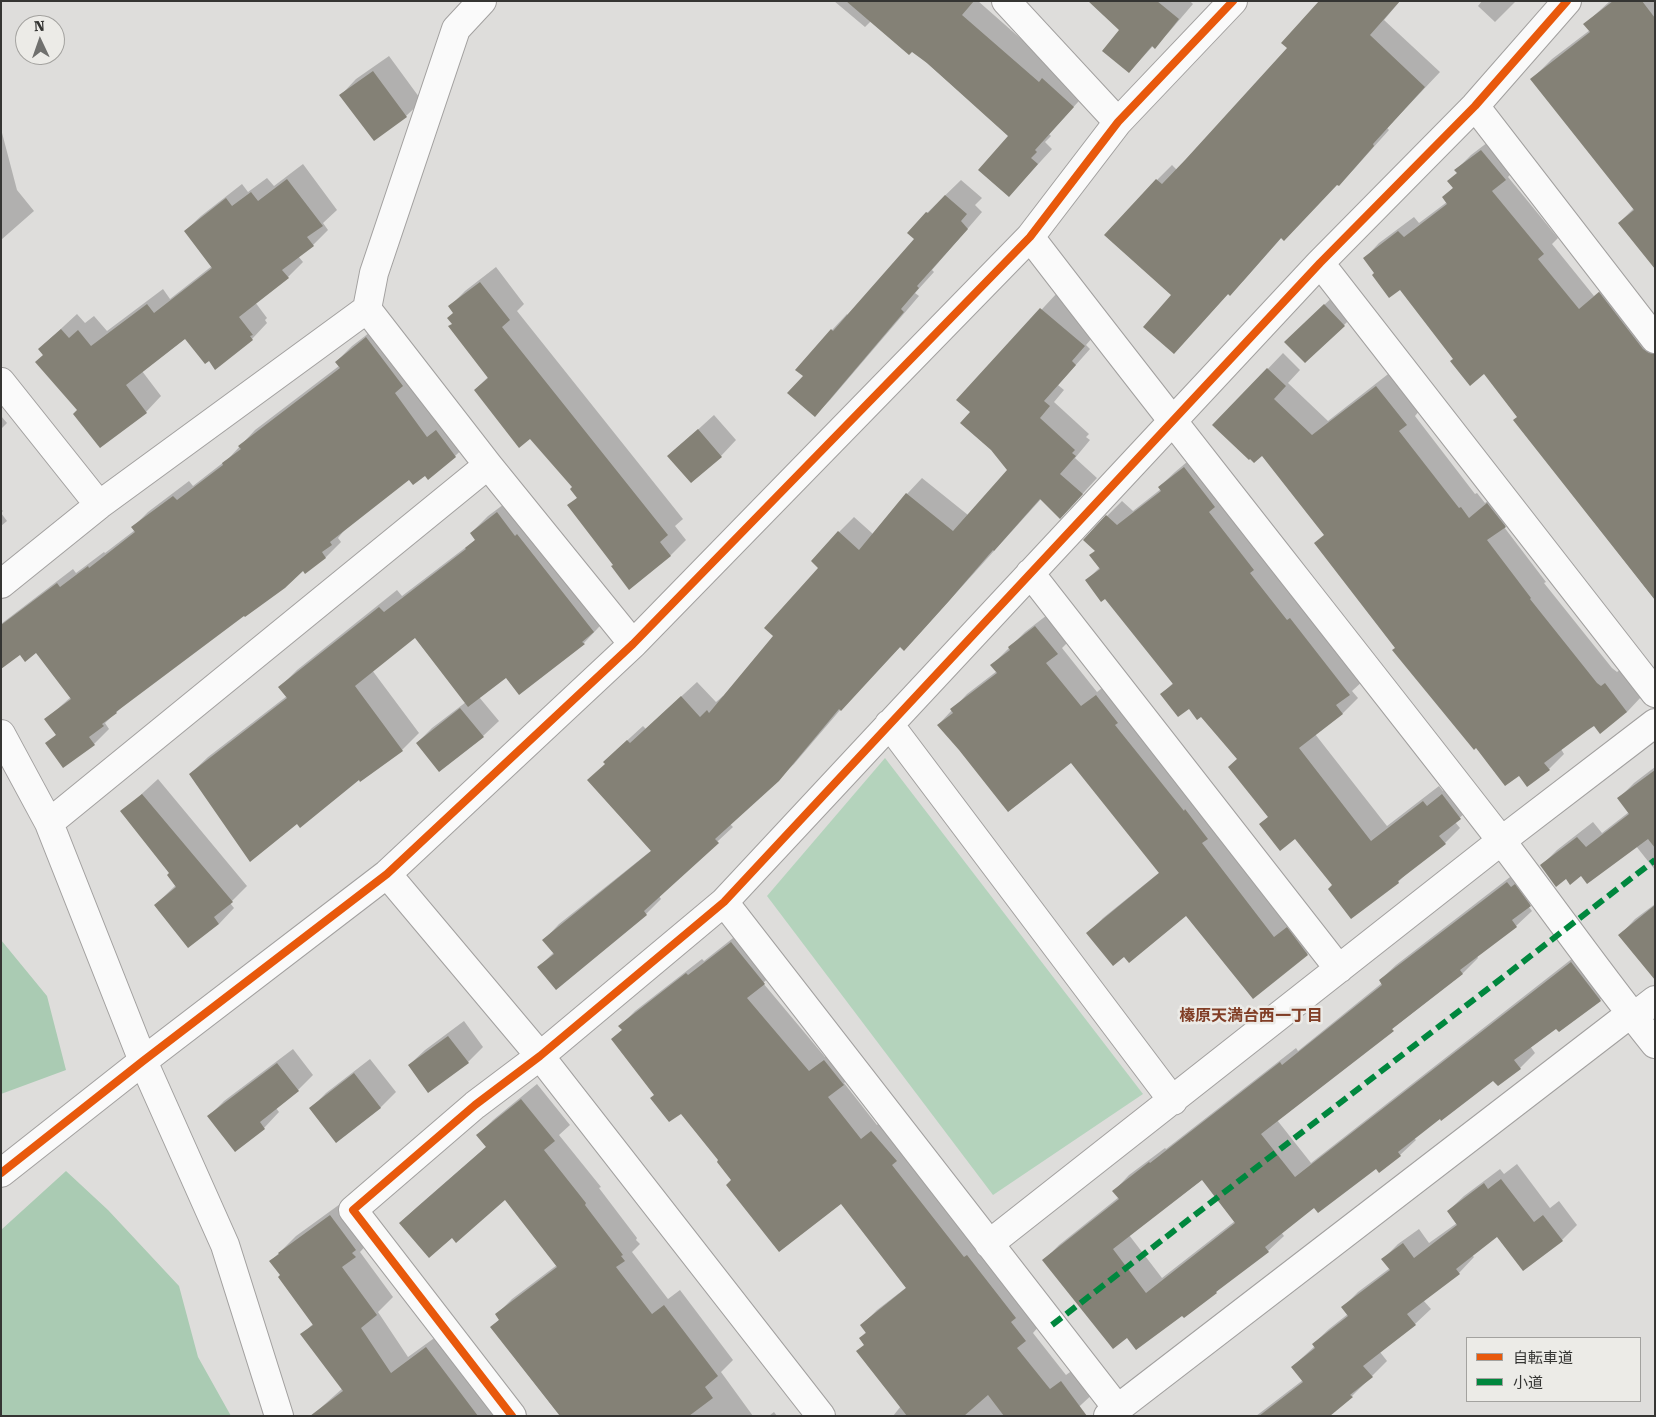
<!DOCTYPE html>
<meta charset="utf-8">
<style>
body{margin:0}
#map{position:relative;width:1656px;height:1417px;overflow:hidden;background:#dedddb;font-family:"Roboto Serif","Noto Sans JP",serif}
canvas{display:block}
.frame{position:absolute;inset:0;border:2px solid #353533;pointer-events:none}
.legend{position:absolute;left:1466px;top:1337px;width:175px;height:65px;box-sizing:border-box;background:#ecebe7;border:1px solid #a3a29f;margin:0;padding:6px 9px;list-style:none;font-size:15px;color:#353533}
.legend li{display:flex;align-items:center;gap:10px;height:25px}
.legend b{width:25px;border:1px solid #a3a29f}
.north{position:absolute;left:15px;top:15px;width:50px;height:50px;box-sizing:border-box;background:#ecebe7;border:1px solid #a3a29f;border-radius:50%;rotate:357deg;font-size:14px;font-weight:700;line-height:20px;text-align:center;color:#353533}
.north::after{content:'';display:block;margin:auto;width:18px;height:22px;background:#70706e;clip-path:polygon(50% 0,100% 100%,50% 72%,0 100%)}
</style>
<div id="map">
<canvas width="1656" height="1417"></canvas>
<div class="frame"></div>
<ul class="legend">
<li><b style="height:6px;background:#e8590c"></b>自転車道</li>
<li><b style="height:6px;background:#00873e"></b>小道</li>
</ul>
<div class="north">N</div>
</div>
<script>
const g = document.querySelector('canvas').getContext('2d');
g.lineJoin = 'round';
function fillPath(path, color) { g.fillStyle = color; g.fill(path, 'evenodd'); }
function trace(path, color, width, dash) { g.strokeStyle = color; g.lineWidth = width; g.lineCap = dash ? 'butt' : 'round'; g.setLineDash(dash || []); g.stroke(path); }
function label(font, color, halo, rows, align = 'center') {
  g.font = font + ' "Roboto Serif","Noto Sans JP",serif'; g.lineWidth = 5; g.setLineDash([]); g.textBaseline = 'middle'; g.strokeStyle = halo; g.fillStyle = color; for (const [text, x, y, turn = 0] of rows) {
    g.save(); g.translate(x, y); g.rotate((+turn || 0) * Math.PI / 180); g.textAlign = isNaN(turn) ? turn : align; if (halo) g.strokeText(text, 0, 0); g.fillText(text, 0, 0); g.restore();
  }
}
fillPath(new Path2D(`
 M885 758 1143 1094 993 1195 767 896Z`), '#b4d3bc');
fillPath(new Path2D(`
 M1 940 47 996 66 1070 1 1094Z
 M66 1171 108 1210 179 1286 198 1357 231 1416H1V1230Z`), '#aacbb3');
fillPath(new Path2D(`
 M834 1H978L1054 68 1088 91 1049 134 1051 136 1045 142 1052 149 1009 196 1010 136 912 50 871 21 865 27Z
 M1090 1H1190L1193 4 1169 32 1154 47 1153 46 1129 72 1121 30Z
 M1321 1H1400L1384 20 1440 72 1387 128 1389 130 1354 169 1339 185 1337 183 1282 237 1245 279 1230 294 1229 293 1174 352 1173 295 1157 180 1172 165 1177 170 1289 48Z
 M1482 1H1516L1495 22 1478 6Z
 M1610 1H1655V247L1619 223 1634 208 1536 75 1552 59 1590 30 1585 24Z
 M389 56 422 101 406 116 341 95 356 79Z
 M1 129 17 190 34 211 1 240Z
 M1496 136 1520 164 1508 177 1558 238 1552 244 1594 296 1615 278 1655 331V600L1515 420 1519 416 1484 373 1454 359 1400 288 1376 273 1365 258 1379 243 1414 217 1419 223 1447 202 1444 197 1454 187 1458 172 1456 170 1471 155Z
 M303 164 337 210 323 223 328 230 313 245 298 256 303 262 288 277 255 302 267 318 265 320 267 323 252 339 209 360 186 338 142 371 161 396 146 412 79 410 39 349 77 314 85 323 94 316 107 331 163 289 170 299 212 266 185 231 201 216 242 184 248 192 267 178 274 186Z
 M961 180 982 198 975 205 982 212 932 270 934 272 915 293 919 296 830 400 815 415 804 376 797 369 832 330 847 314 848 316 916 239 927 213Z
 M496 267 524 304 517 311 683 519 675 526 686 540 670 556 615 565 569 505 578 497 574 487 530 437 475 390 489 376 453 323 454 312 450 306 465 291Z
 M1340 290 1359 310 1344 325 1301 327Z
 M1057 293 1099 330 1086 345 1090 349 1058 385 1064 390 1054 402 1089 434 1086 437 1090 440 1075 458 1097 478 1075 502 1041 499 919 634 901 646 841 709 794 764 730 824 733 827 659 896 661 899 646 914 556 988 539 967 554 952 544 940 559 924 652 850 606 763 620 747 643 726 646 729 697 682 716 702 723 696 724 697 775 636 820 568 839 532 854 517 873 534 907 494 922 478 968 515 1008 470 972 412 958 400Z
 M382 323 471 441 455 456 425 474 409 478 346 528 338 538 341 542 326 557 306 572 303 569 123 706 105 723 109 729 94 744H47L57 734 46 719 71 697 36 651 20 653 1 648V624L73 569 76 573 104 552 105 553 135 530 133 527 148 512 189 481 193 486 229 458 255 430 339 366 336 362 352 346Z
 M1283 353 1300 370 1288 383 1328 421 1392 371 1421 409 1415 416 1475 494 1477 493 1485 503 1503 489 1520 510 1504 527 1546 582 1544 583 1612 668 1617 672 1621 669 1642 696 1627 712 1594 725 1561 749 1564 754 1549 769 1396 648 1325 534 1262 454 1219 420Z
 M714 415 736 440 721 456H669Z
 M1 416 7 423 1 429Z
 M1199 452 1365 679 1352 691 1358 698 1343 713 1315 734 1387 826 1439 786 1443 791 1458 779 1476 803 1455 822 1460 828 1445 843 1412 868 1398 882 1333 885 1295 837 1261 824 1269 816 1229 767 1238 758 1201 715 1189 707 1162 694 1173 683 1106 597 1086 581 1100 567 1091 555 1096 550 1107 516 1122 501 1133 511 1161 489 1159 487 1175 472Z
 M515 496 611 614 584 643 506 677 479 697 499 721 483 736 439 771 417 743 432 728 466 702 415 636 372 670 419 733 402 750 297 822 190 774 208 757 287 696 280 687 297 670 397 590 402 596 474 541 476 539 471 533 488 516Z
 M1 509 3 511 1 513 7 521 1 526Z
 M1051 612 1072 638 1062 648 1097 692 1112 680 1323 939 1307 954 1253 997 1187 914 1124 955 1088 933 1103 918 1160 872 1072 761 960 749 938 725 967 694 997 671 992 665 1025 632Z
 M1655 767V870L1636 846 1581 874 1566 878 1541 866 1557 850 1593 822 1602 833 1629 812 1619 798 1634 783Z
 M158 779 247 886 230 903 234 908 219 924 155 905 176 885 171 872 122 812Z
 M1523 867 1545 890 1528 906 1532 911 1516 926 1477 956 1478 958 1463 973 1277 1120 1311 1163 1587 947 1615 984 1600 1000 1559 1031 1556 1027 1530 1046 1535 1053 1520 1068 1493 1079 1440 1118 1414 1138 1416 1140 1400 1155 1376 1167 1314 1206 1281 1232 1284 1236 1268 1251 1225 1283 1216 1292 1182 1314 1128 1337 1044 1260 1059 1245 1119 1197 1114 1191 1129 1175 1165 1148 1166 1149 1296 1048 1298 1051 1382 983 1380 980 1396 965ZM1203 1179 1235 1221 1162 1278 1129 1235Z
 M1655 904V953L1620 935 1635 919Z
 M747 927 779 968 763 983 825 1057 840 1045 858 1069 844 1083 877 1125 887 1116 1040 1325 1033 1333 1066 1375 1077 1367 1096 1391 1069 1416H893L901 1406 860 1338 867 1331 862 1325 877 1310 907 1287 841 1203 733 1180 720 1160 681 1112 656 1095 613 1039 623 1029 620 1026 635 1011 702 959 704 961Z
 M464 1021 483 1047 468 1062 409 1065 425 1050Z
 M293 1049 313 1075 298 1090 276 1108 279 1112 264 1128 209 1116 224 1101Z
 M370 1059 396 1092 380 1108H311L326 1093Z
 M537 1084 570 1125 559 1135 601 1187 599 1188 637 1238 636 1240 640 1244 632 1252 668 1299 680 1290 733 1360 721 1372 753 1416H560L491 1327 500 1319 497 1314 512 1299 557 1265 505 1198 452 1236 400 1223 416 1208 487 1146 478 1135 493 1120Z
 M1517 1164 1550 1208 1559 1201 1577 1225 1562 1240 1497 1235 1472 1255 1474 1257 1459 1273 1423 1300 1431 1309 1415 1324 1380 1352 1387 1361 1352 1396 1328 1416H1256L1303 1380 1292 1367 1315 1346 1313 1344 1329 1329 1348 1314 1343 1307 1358 1292 1390 1268 1383 1259 1398 1244 1419 1229 1429 1243 1457 1223 1448 1211 1464 1196 1500 1169 1504 1174Z
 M347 1199 372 1239 360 1252 393 1297 378 1312 408 1357 444 1331 515 1416H319L316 1412 343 1388 302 1334 314 1323 271 1261 296 1236Z
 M774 1412 777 1416H769Z`), '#0003');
fillPath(new Path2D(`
 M846 1H974L962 15 1039 82 1042 78 1074 107 1035 150 1037 152 1031 158 1038 164 1009 197 978 170 1008 136 927 63 912 52 909 55Z
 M1088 1H1157L1179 19 1155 49 1152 46 1129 73 1102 51 1119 30Z
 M1319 1H1400L1370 35 1425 87 1373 144 1374 146 1339 186 1337 185 1284 241 1281 238 1230 296 1228 294 1174 354 1143 327 1171 295 1104 235 1156 179 1162 184 1185 160 1287 48 1281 43Z
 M1613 1H1642L1655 18V269L1618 223 1634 210 1530 79 1590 32 1583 24Z
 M373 71 407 117 374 141 339 95Z
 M1481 150 1506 180 1492 191 1544 254 1538 259 1579 309 1599 292 1643 349 1649 353 1655 354V600L1513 420 1517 417 1484 374 1470 386 1450 361 1453 359 1400 290 1389 298 1372 275 1374 273 1363 258 1398 231 1404 237 1447 204 1442 197 1453 188 1447 181 1457 173 1454 170Z
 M287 179 323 226 307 237 314 246 282 270 289 278 239 317 253 335 250 336 253 340 215 370 209 361 205 364 185 339 126 385 147 413 100 448 73 414 77 410 35 362 43 355 38 349 61 329 69 338 78 330 91 346 147 304 154 313 212 268 184 231 226 198 232 206 251 192 258 201Z
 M945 195 967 214 961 221 968 229 917 286 919 288 901 309 904 312 815 417 787 393 803 376 795 370 831 329 833 331 914 239 907 233 926 212 928 213Z
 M480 282 510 320 502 327 668 535 660 542 671 556 629 590 611 566 613 565 567 505 577 498 570 489 572 487 530 439 519 448 474 390 488 378 448 326 452 324 447 318 453 313 448 306Z
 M1324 304 1345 326 1305 363 1284 342Z
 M1040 308 1085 346 1072 361 1076 365 1044 401 1050 406 1040 418 1075 450 1072 453 1076 456 1060 474 1083 494 1060 519 1040 499 994 551 993 550 949 601 904 651 900 647 841 711 839 709 779 781 715 839 719 843 644 911 647 915 556 990 537 967 554 954 542 940 651 851 587 780 605 764 603 762 627 740 630 743 681 696 700 717 707 710 709 713 773 636 764 628 818 568 811 561 838 531 859 550 906 493 953 531 1007 470 991 450 960 423 970 412 956 400Z
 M366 337 403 386 395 393 427 437 436 430 456 457 428 480 425 476 413 485 409 480 330 542 332 545 322 552 326 558 305 574 303 571 285 588 245 617 244 616 116 712 117 713 102 724 104 726 89 737 95 745 63 768 45 743 56 735 44 719 71 699 36 653 25 662 20 655 1 669V625L57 583 60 587 88 566 89 568 135 532 131 527 173 496 177 500 223 465 222 463 241 449 238 446 340 368 335 362Z
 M1267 368 1286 386 1274 399 1312 435 1376 386 1407 425 1399 431 1459 508 1461 507 1469 518 1487 503 1506 527 1487 540 1531 598 1530 599 1597 683 1601 686 1605 683 1627 712 1600 734 1594 726 1588 730 1544 763 1550 770 1527 787 1519 776 1505 786 1476 748 1474 750 1392 650 1395 648 1314 543 1324 535 1262 456 1254 463 1250 459 1249 460 1212 425Z
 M698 429 722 457 691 483 667 456Z
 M1184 467 1215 507 1209 512 1254 570 1250 573 1287 620 1290 618 1350 695 1336 705 1343 714 1299 748 1371 841 1423 801 1427 806 1442 794 1461 819 1439 836 1446 844 1398 881 1399 883 1351 919 1328 889 1332 885 1295 839 1280 851 1259 824 1268 817 1228 767 1237 759 1201 717 1197 720 1189 709 1178 717 1160 694 1173 684 1105 599 1101 602 1085 580 1100 569 1089 555 1095 551 1083 540 1106 515 1117 525 1161 491 1158 487Z
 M497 512 515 536 517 534 594 632 582 642 585 644 519 695 506 678 468 707 415 638 355 686 403 751 360 782 359 780 300 828 297 824 250 862 189 774 287 698 278 687 379 607 384 612 466 549 465 548 475 540 470 533Z
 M1035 626 1058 654 1046 663 1081 706 1096 695 1118 723 1115 725 1184 811 1185 809 1208 839 1202 843 1274 937 1287 927 1308 955 1253 999 1186 916 1129 963 1124 957 1113 966 1086 933 1159 873 1071 763 1008 812 959 750 937 725 953 713 950 709 997 673 990 665 1010 650 1008 647Z
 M460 708 484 737 439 772 416 743Z
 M1655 770V848L1648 839 1587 884 1581 876 1570 885 1566 879 1556 887 1540 865 1577 837 1586 847 1629 814 1617 798Z
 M142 794 233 902 214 917 219 924 188 948 154 905 176 887 167 875 169 873 120 811Z
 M1507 882 1511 887 1515 884 1531 906 1512 920 1517 927 1460 970 1463 974 1392 1029 1394 1031 1261 1134 1295 1177 1571 962 1601 1001 1559 1032 1556 1029 1514 1060 1521 1069 1498 1086 1493 1081 1441 1121 1440 1119 1398 1152 1401 1156 1379 1173 1376 1169 1318 1213 1314 1208 1265 1247 1269 1252 1216 1292 1217 1293 1184 1318 1182 1316 1136 1350 1127 1338 1113 1349 1042 1260 1119 1199 1112 1191 1149 1162 1150 1163 1280 1062 1282 1065 1382 985 1379 980ZM1202 1180 1235 1223 1146 1293 1113 1249Z
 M1655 905V980L1618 935Z
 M731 942 765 984 747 998 809 1071 824 1060 844 1085 828 1097 861 1139 871 1131 897 1161 892 1165 964 1257 967 1255 1016 1318 1011 1322 1026 1341 1017 1348 1050 1389 1061 1381 1087 1416H1004L988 1395 964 1416H907L856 1351 864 1345 859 1338 866 1333 860 1325 906 1288 841 1204 779 1252 726 1185 731 1180 717 1162 718 1160 681 1114 669 1122 650 1098 654 1095 611 1039 622 1030 618 1026 686 973 688 975Z
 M448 1036 469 1063 428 1093 408 1065Z
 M277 1063 299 1091 260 1122 265 1129 235 1152 207 1116Z
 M354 1073 381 1108 336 1143 309 1108Z
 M521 1099 555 1141 544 1150 586 1203 585 1205 623 1255 621 1256 625 1261 616 1267 652 1314 664 1305 718 1376 705 1387 713 1398 689 1416H560L490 1327 499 1320 495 1314 557 1267 505 1200 456 1243 452 1238 429 1258 399 1223 486 1147 476 1135Z
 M1501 1179 1534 1222 1543 1215 1563 1241 1523 1271 1497 1237 1456 1269 1460 1274 1407 1314 1416 1325 1363 1366 1373 1377 1350 1395 1353 1397 1330 1416H1259L1303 1382 1291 1367 1315 1348 1312 1344 1348 1316 1341 1307 1390 1270 1381 1259 1403 1243 1414 1258 1457 1225 1447 1211 1484 1183 1488 1189Z
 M330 1215 356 1250 352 1253 356 1257 342 1267 377 1315 361 1328 391 1373 426 1347 478 1416H310L343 1391 300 1334 313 1325 278 1277 280 1275 269 1261 279 1254 278 1253Z`), '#848176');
const minor = new Path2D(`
 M1006 1 1118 122
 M1475 106 1655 339
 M1030 237C1185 439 1344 638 1500 839 1552 907 1601 977 1655 1044
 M1320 263 1655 693
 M367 309 488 465 633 644
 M1 382 99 505
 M1030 573 1339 969
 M1 584 99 505 367 309 374 273 456 29 482 1
 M889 724 1173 1101
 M1 734 49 823 143 1061 225 1245 279 1416
 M49 823 488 465
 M387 874 540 1056 821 1416
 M724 902 1117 1408
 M1633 1017 1655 1000
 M1 1173 143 1061 387 874 633 644 1030 237 1118 122 1233 1
 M989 1244 1501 841 1655 723
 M512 1416 353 1210 475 1105 540 1056 724 902 1320 263 1475 106 1567 1
 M1108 1416 1630 1014`);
trace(minor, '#a2a09f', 30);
trace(minor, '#fafafa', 28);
trace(new Path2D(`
 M1052 1325 1655 860`), '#00873e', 6, [12, 6]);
trace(new Path2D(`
 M1 1173 143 1061 387 874 633 644 1030 237 1118 122 1233 1
 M512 1416 353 1210 475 1105 540 1056 724 902 1320 263 1475 106 1567 1`), '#e8590c', 8);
label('bold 16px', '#813e26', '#ecebe7', [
 ["榛原天満台西一丁目",1251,1016]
]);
</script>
